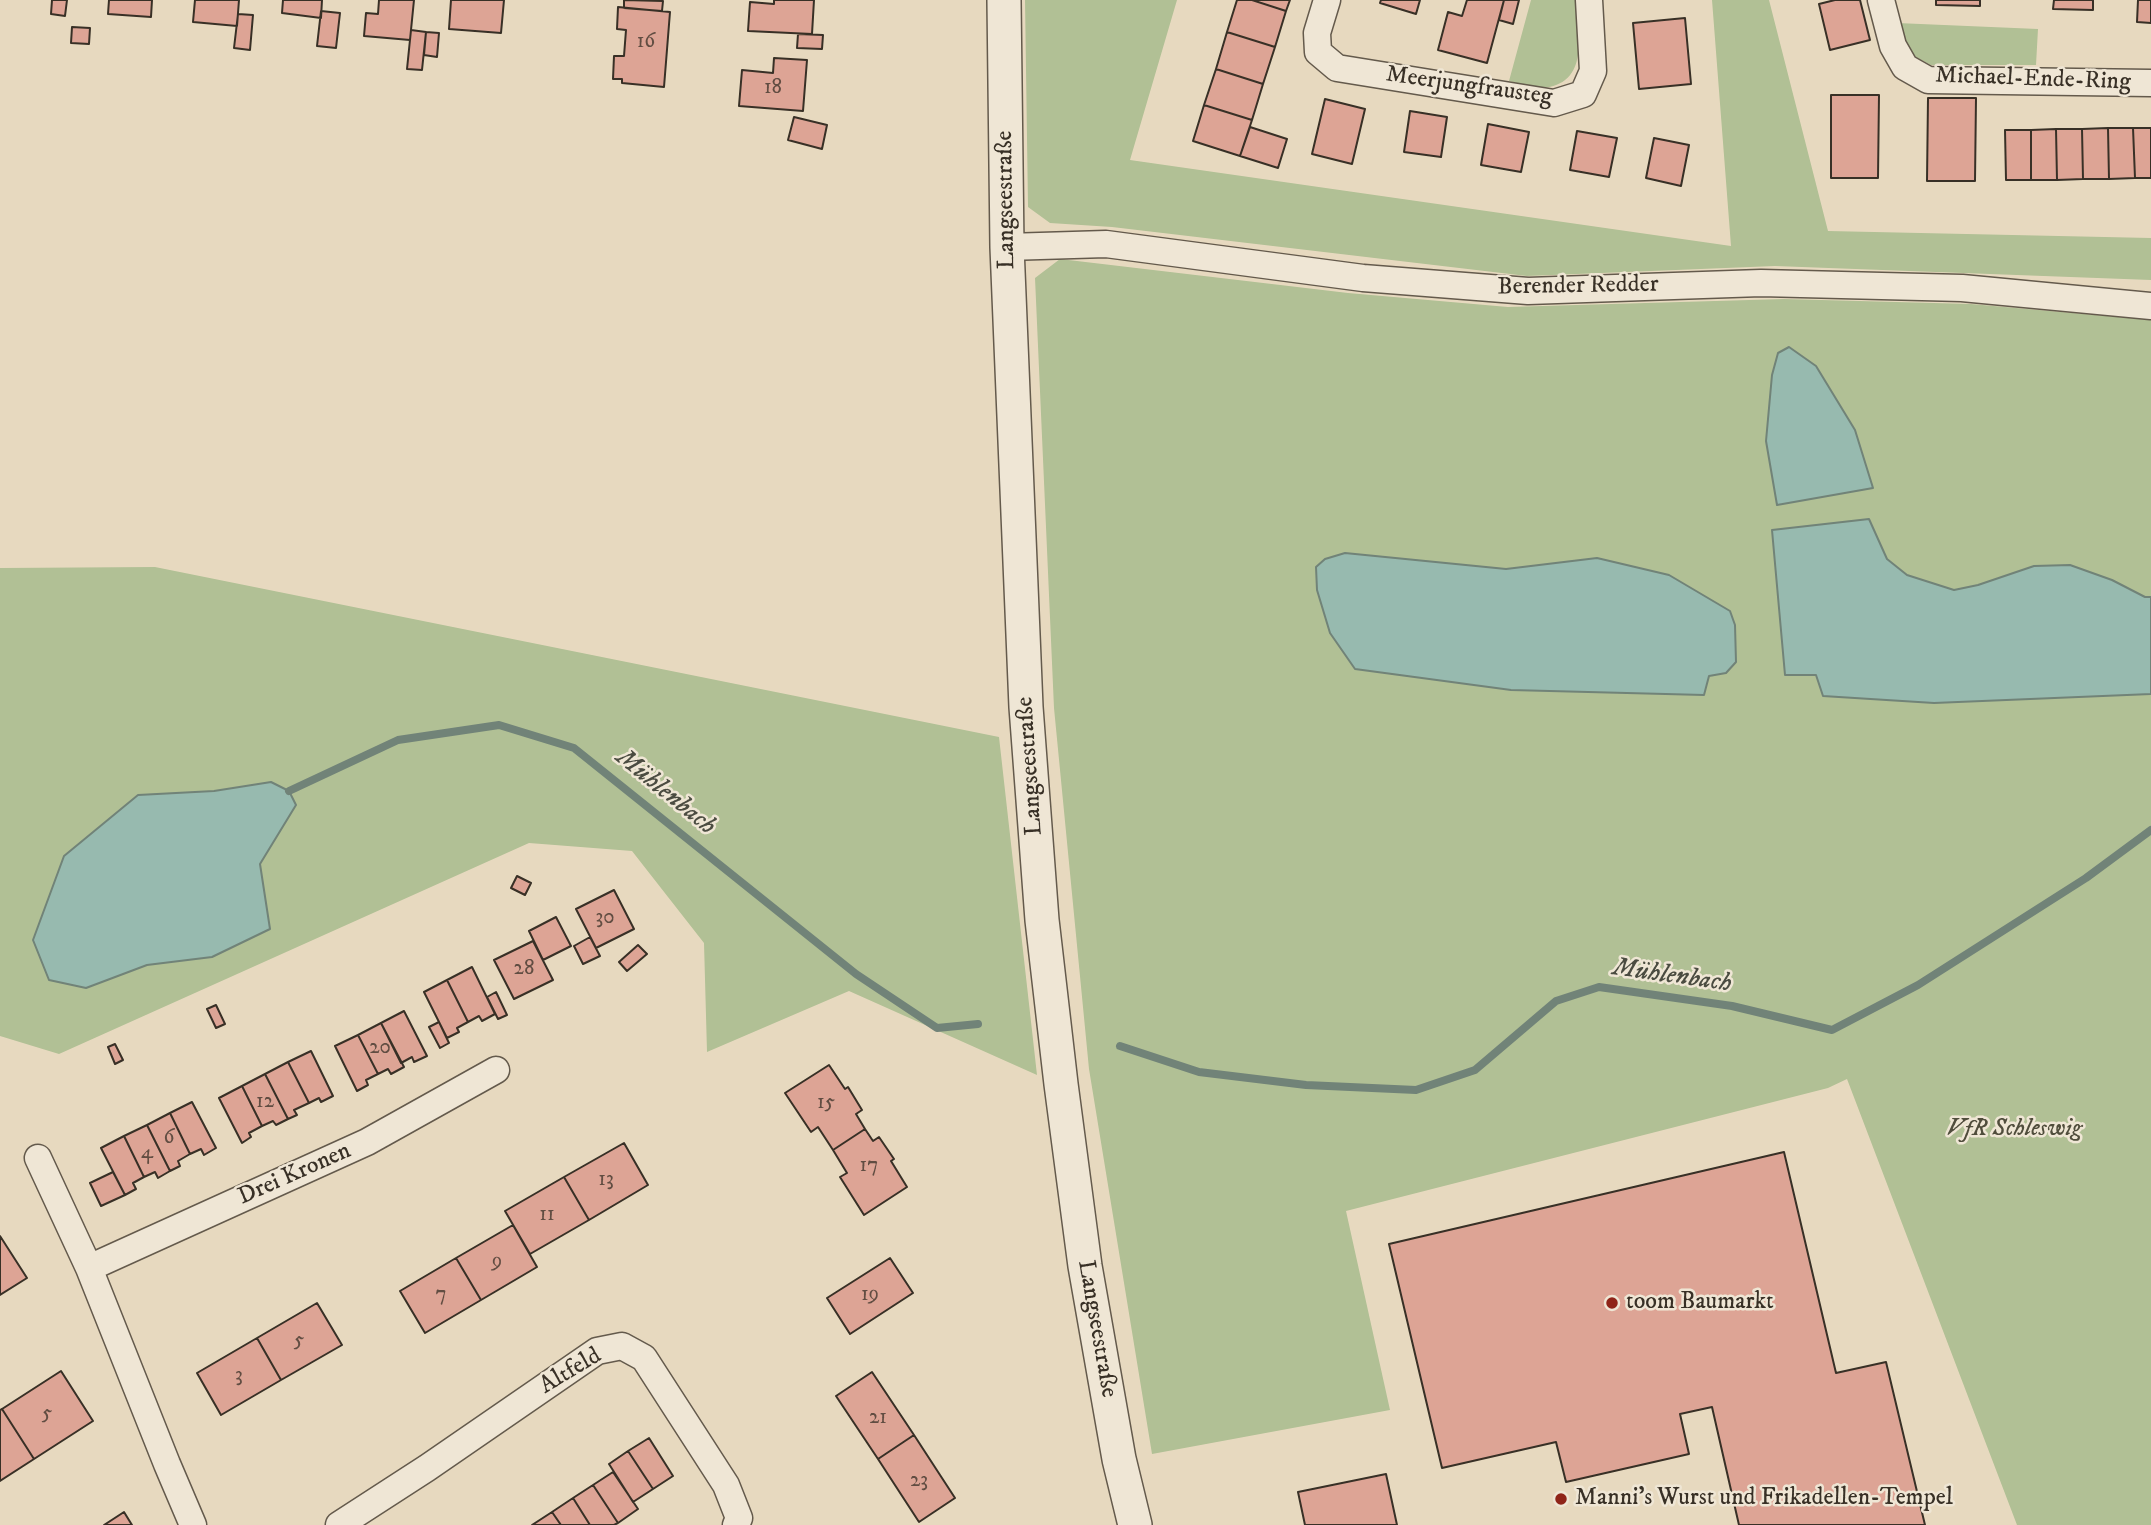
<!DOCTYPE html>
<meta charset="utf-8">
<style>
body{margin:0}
canvas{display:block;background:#e7d9bf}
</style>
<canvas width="2151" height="1525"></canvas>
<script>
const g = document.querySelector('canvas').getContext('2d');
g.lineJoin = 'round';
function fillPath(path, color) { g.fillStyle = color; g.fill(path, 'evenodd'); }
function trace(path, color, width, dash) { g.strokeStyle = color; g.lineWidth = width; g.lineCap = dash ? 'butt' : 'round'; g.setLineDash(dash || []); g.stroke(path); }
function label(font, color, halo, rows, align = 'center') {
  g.font = font + ' "IM FELL DW Pica",serif'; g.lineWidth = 5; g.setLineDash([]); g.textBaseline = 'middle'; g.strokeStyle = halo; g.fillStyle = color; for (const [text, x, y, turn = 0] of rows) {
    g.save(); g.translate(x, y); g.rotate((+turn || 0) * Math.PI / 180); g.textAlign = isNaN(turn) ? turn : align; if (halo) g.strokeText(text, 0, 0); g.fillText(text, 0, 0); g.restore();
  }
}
fillPath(new Path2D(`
 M1025 0H1177L1130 160 1731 246 1712 0H1769L1828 231 2151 238V280L1775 266 1527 276 1112 227 1050 223 1028 207Z
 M1531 0H1576C1578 34 1591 85 1541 88 1531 88 1519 83 1509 81Z
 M1897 23 2038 29 2036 65H1931L1910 54Z
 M1060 259 1348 293 1508 307 1784 299 1971 304 2151 320V1525H2017L1847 1079 1828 1088 1346 1211 1390 1410 1152 1454 1089 1069 1054 708 1035 278Z
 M155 567 999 737 1037 1075 849 991 707 1052 704 943 632 851 529 843 59 1054 0 1036V568ZM270 782 296 805 260 864 212 957 147 965 86 988 214 791Z`), '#b1c095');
const water = new Path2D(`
 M1789 347 1816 366 1855 430 1873 488 1777 505 1766 441 1772 375 1778 353Z
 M1869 519 1887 559 1907 575 1954 590 1978 585 2034 566 2070 565 2112 580 2145 597H2151V694L1934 703 1823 696 1816 675H1785L1772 530Z
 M1345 553 1506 569 1597 558 1669 575 1730 611 1735 625 1736 662 1726 673 1709 676 1704 695 1511 690 1355 669 1330 633 1317 590 1316 567 1325 559Z
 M271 782 289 791 296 805 260 864 270 929 212 957 147 965 86 988 49 980 33 940 64 856 138 795 214 791Z`);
fillPath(water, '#97baaf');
trace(water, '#718378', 2);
trace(new Path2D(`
 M289 791 398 740 499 725 574 748 856 974 937 1028 978 1024
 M1120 1046 1199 1072 1306 1085 1416 1090 1475 1070 1556 1001 1599 987 1732 1006 1832 1030 1918 985 2086 878 2151 830`), '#718378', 8);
const building = new Path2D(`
 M52 0H67L65 16 51 14Z
 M109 0H152L151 17 108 14Z
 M195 0H239L237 26 193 22Z
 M283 0H322L321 18 282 13Z
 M379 0H414L410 40 364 36 366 13 378 14Z
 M451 0H504L501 33 449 29Z
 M624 0 663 1 662 11 624 8Z
 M774 0H814L812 34 748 31 750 2 774 4Z
 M1237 0H1252L1286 11 1275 47 1227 32Z
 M1252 0H1290L1286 11Z
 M1381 0H1420L1416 14 1380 3Z
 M1467 0H1504L1487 63 1438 50 1448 12 1462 16Z
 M1504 0H1519L1513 24 1499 20Z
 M1835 0H1860L1870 40 1830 50 1819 4Z
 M1936 0H1980V6L1936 5Z
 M2054 0H2093V10L2053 9Z
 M2138 0H2151V23L2137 22Z
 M618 7 670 12 664 87 622 83V79H613L614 56H624L626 30 617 29Z
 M321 11 340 13 336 48 317 46Z
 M238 14 253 15 250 50 234 48Z
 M1685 18 1691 84 1639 89 1633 23Z
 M72 27 90 28 89 44 71 43Z
 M411 30 426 32 422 70 407 69Z
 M426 32 439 33 437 57 424 55Z
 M1227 32 1275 47 1263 84 1216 69Z
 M798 34 823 35 822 49 797 48Z
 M774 58 807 60 803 111 739 106 742 70 773 73Z
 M1216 69 1263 84 1252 120 1204 105Z
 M1831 95H1879L1878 178H1831Z
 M1928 98H1976L1975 181H1927Z
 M1325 99 1365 109 1352 164 1312 154Z
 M1204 105 1252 120 1240 156 1193 141Z
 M1410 111 1447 117 1441 157 1404 152Z
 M794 117 827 125 822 149 788 140Z
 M1488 124 1529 132 1521 172 1481 165Z
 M1250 127 1287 139 1278 168 1240 156Z
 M2108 128H2133L2135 178 2109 179Z
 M2108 128 2109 179H2083L2082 129Z
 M2133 128H2151V178H2135Z
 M2056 129H2082L2083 179 2057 180Z
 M2056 129 2057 180H2031V130Z
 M2005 130H2031V180H2006Z
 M1577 131 1617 138 1609 177 1570 170Z
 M1654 138 1689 145 1681 186 1646 178Z
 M517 876 531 883 525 895 511 888Z
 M614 890 634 929 596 948 576 909Z
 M556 917 571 946 543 960 529 931Z
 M590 937 600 956 583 964 574 946Z
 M533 941 553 980 514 999 494 960Z
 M638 945 647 954 627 971 619 962Z
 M472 967 495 1014 482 1021 479 1016 468 1022 447 980Z
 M447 980 468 1022 457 1028 459 1032 447 1038 424 992Z
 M496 992 507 1015 498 1019 487 997Z
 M216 1005 225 1024 216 1028 207 1009Z
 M404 1011 427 1056 414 1062 412 1057 401 1063 381 1023Z
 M439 1022 449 1043 440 1048 429 1027Z
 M381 1023 404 1067 391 1074 388 1069 378 1074 358 1035Z
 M358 1035 378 1074 366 1080 368 1085 357 1091 335 1046Z
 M115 1044 123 1060 115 1064 108 1047Z
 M311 1051 333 1096 321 1102 319 1098 309 1103 288 1062Z
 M288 1062 309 1103 294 1110 297 1115 288 1119 265 1074Z
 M829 1065 845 1089 848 1087 862 1110 856 1114 865 1129 833 1150 818 1127 811 1132 785 1093Z
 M265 1074 288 1119 276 1125 273 1121 262 1126 242 1086Z
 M242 1086 262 1126 249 1133 251 1137 242 1143 219 1098Z
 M192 1102 216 1148 204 1155 201 1149 190 1154 170 1113Z
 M170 1113 190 1154 178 1161 180 1166 170 1171 147 1125Z
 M147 1125 170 1171 158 1178 155 1172 144 1177 124 1136Z
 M865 1129 873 1141 879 1137 894 1159 891 1161 907 1187 864 1215 840 1177 847 1173 833 1150Z
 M124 1136 144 1177 133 1183 136 1189 125 1195 101 1148Z
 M624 1143 648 1185 589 1220 564 1177Z
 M1784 1152 1836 1373 1886 1362 1925 1525H1739L1712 1407 1680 1414 1689 1454 1566 1482 1556 1442 1442 1468 1389 1244Z
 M113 1172 125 1195 101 1206 90 1183Z
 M564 1177 589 1220 530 1254 505 1211Z
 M513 1225 537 1267 481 1300 456 1258Z
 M0 1236 27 1278 0 1295Z
 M456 1258 481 1300 425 1333 400 1291Z
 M890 1258 913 1293 850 1334 827 1298Z
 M317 1303 342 1345 281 1380 257 1338Z
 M257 1338 281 1380 221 1415 197 1373Z
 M61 1371 93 1421 34 1459 2 1409Z
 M872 1372 914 1435 878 1459 836 1396Z
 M2 1409 34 1459 0 1481V1410Z
 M914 1435 955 1498 919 1522 878 1459Z
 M649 1438 673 1476 653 1489 628 1451Z
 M628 1451 653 1489 633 1502 609 1464Z
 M613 1472 638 1509 618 1523 593 1485Z
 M1386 1474 1397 1525H1305L1298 1492Z
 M593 1485 618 1523 614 1525H590L573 1498Z
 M573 1498 590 1525H561L552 1512Z
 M124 1512 132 1525H104Z
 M552 1512 561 1525H532Z`);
fillPath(building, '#dda495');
trace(building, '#383026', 2);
const minor = new Path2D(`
 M1327 0 1317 33 1318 52 1337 68 1554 103 1583 94 1593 71 1589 0
 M1881 0 1893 46 1905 67 1928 80 2151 83
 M1007 247 1106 244 1363 278 1528 291 1761 283 1962 288 2151 306
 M38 1158 89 1268 167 1464 193 1525
 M89 1268 367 1142 496 1070
 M339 1525 427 1468 597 1351 622 1346 644 1358 726 1485 739 1518 736 1525`);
const tertiary = new Path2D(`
 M1004 0 1007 247 1026 707 1042 920 1061 1084 1085 1266 1119 1459 1135 1525`);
trace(minor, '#645a4c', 29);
trace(tertiary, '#645a4c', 36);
trace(minor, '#efe6d5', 26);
trace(tertiary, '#efe6d5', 33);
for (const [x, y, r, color] of [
 [1612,1303,7,"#8f2418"],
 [1561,1499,7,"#8f2418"]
]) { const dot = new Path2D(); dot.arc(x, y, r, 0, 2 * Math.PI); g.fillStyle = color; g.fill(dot); trace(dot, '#efe6d5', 2.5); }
label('21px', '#614d42', null, [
 ["16",646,43],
 ["18",773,89],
 ["30",605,919],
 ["28",524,970],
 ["20",380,1049],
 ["12",265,1103],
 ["15",826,1104],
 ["6",169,1139],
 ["4",147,1154],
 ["17",869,1167],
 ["13",606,1181],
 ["11",547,1216],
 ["9",497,1263],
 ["7",441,1296],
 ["19",870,1296],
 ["5",299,1342],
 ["3",239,1377],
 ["5",47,1415],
 ["21",878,1419],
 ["23",919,1482]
]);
label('24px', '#383026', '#efe6d5', [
 ["Michael-Ende-Ring",2033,80,2],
 ["Meerjungfrausteg",1469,87,8],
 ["Langseestraße",1007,200,-91],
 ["Berender Redder",1578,287,-1],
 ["Langseestraße",1031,766,-94],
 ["Drei Kronen",295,1175,-24],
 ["Langseestraße",1096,1329,80],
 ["Altfeld",571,1372,-31]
]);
label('italic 24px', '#504d3c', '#efe6d5', [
 ["VfR Schleswig",2014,1130]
]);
label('24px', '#383026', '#efe6d5', [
 ["toom Baumarkt",1626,1303],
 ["Manni's Wurst und Frikadellen-Tempel",1575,1499]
], 'left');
label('italic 26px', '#4b4c41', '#efe6d5', [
 ["Mühlenbach",665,793,39],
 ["Mühlenbach",1672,977,8]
]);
</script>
